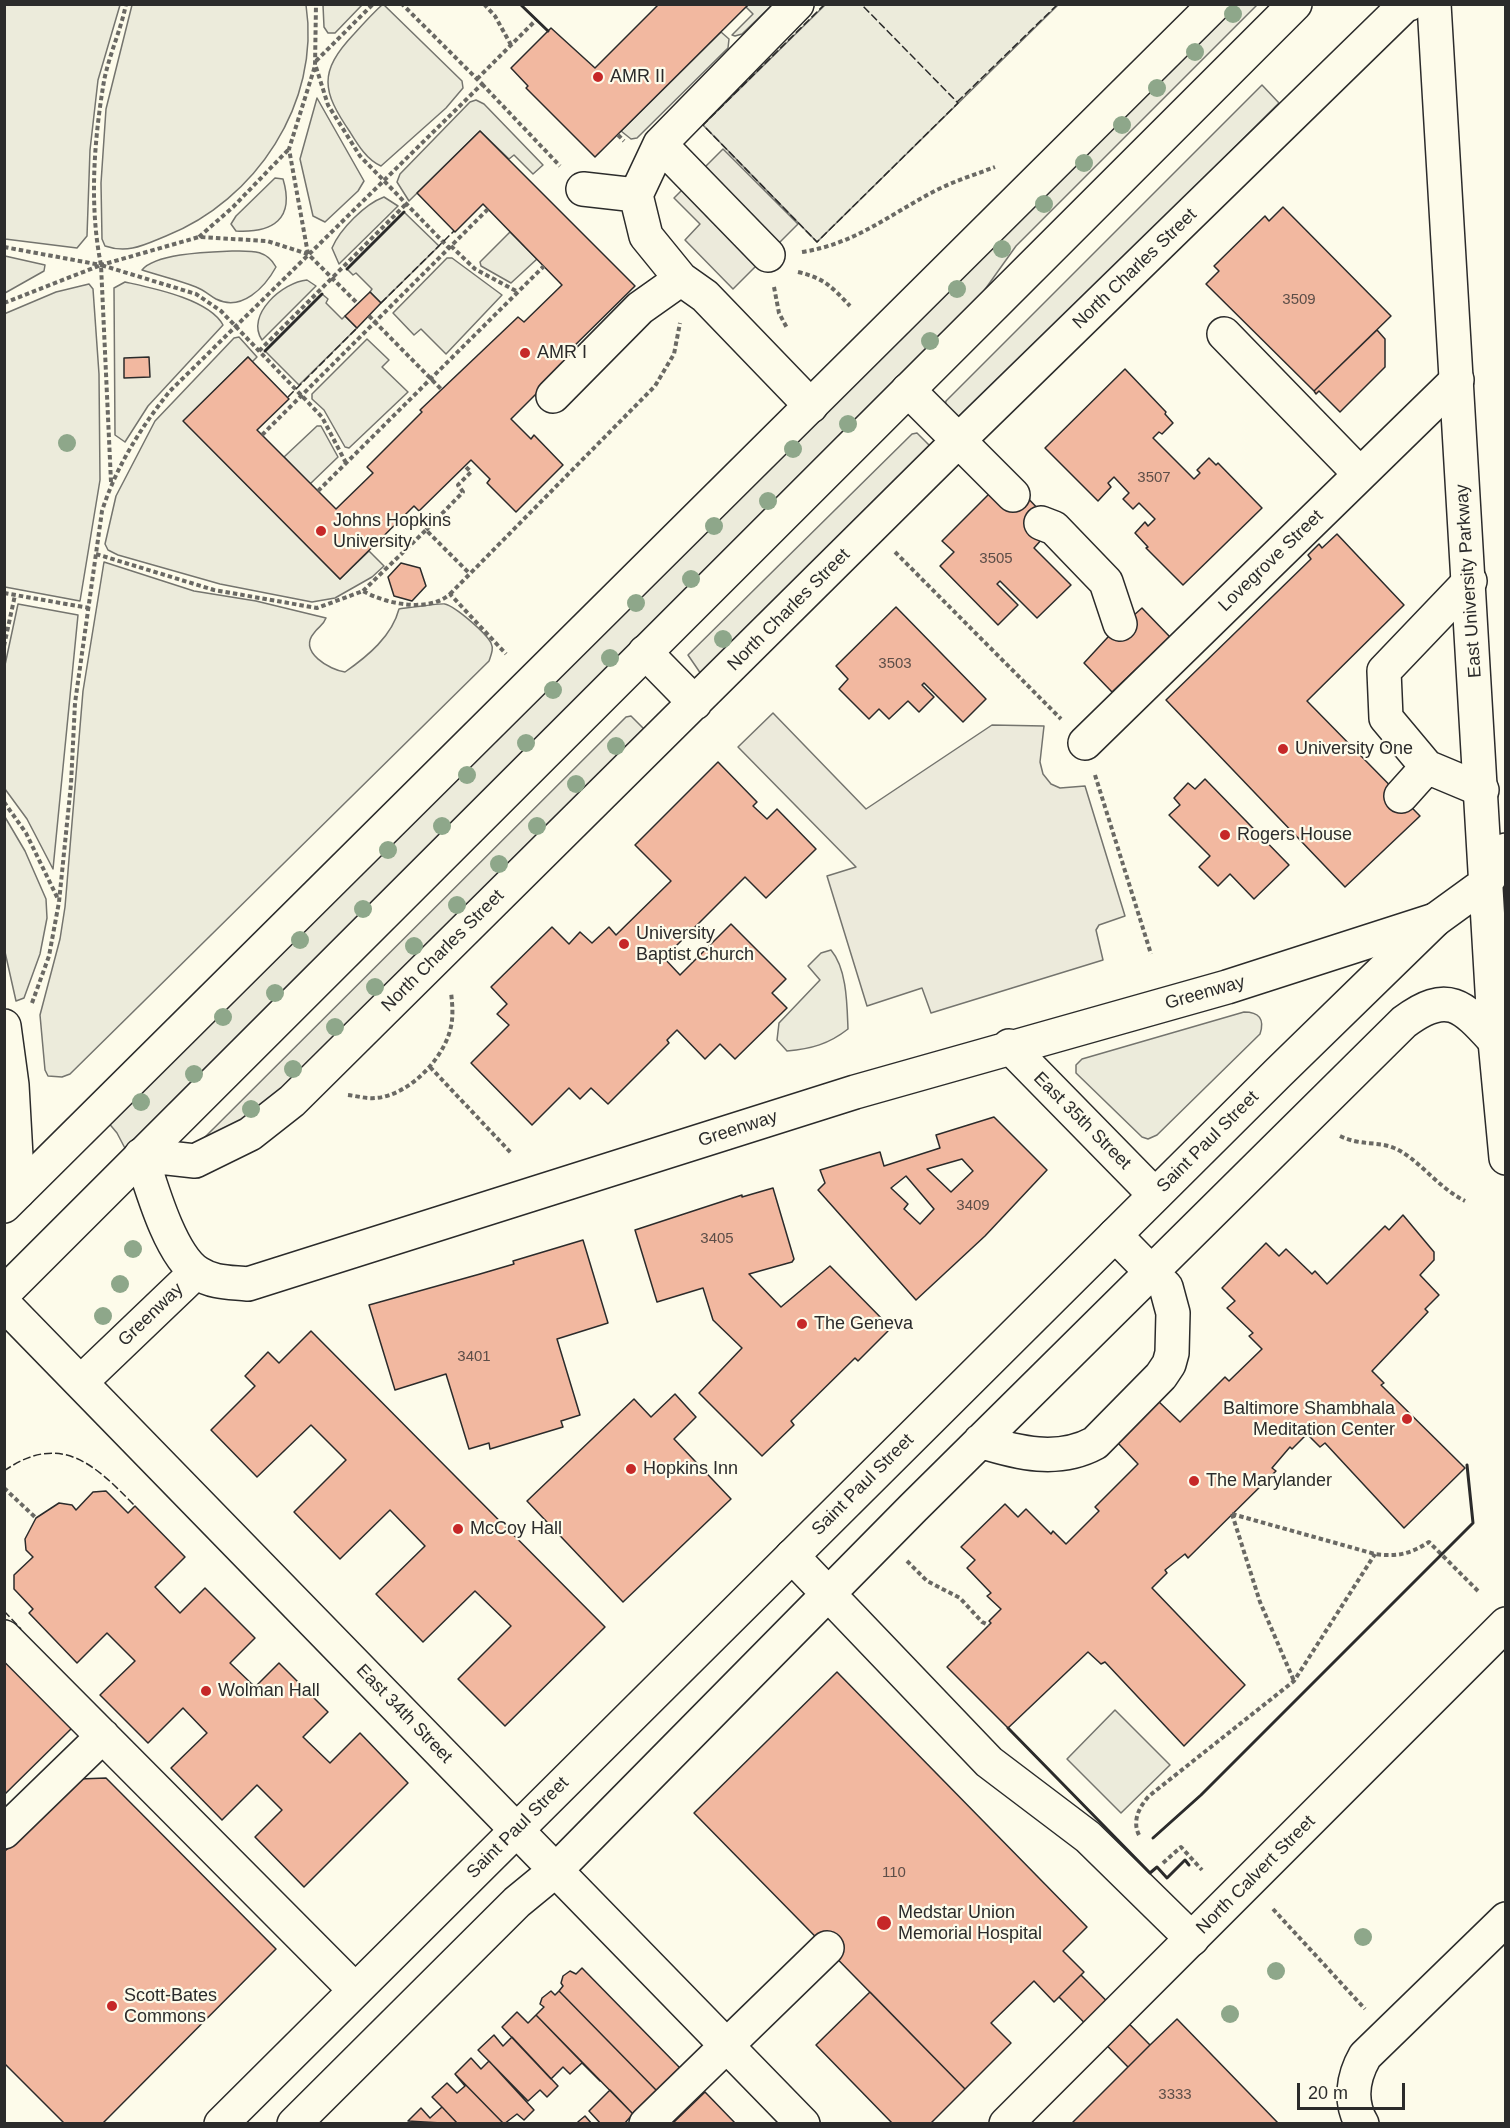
<!DOCTYPE html>
<style>
body{margin:0}
#map{position:relative;width:1510px;height:2128px;overflow:hidden;background:#fdfbea;font-family:Helvetica,sans-serif}
canvas{display:block}
.frame{position:absolute;inset:0;border:6px solid #2b2b2b;pointer-events:none}
.scale{position:absolute;left:1297px;top:2083px;width:108px;height:27px;box-sizing:border-box;border:3px solid #2b2b2b;border-top:0;padding-left:8px;font-size:18px;line-height:21px;white-space:nowrap;color:#2b2b2b;-webkit-text-stroke:4px #fdfbea;paint-order:stroke}
</style>
<div id="map">
<canvas width="1510" height="2128"></canvas>
<div class="frame"></div>
<div class="scale">20 m</div>
</div>
<script>
const g = document.querySelector('canvas').getContext('2d');
g.lineJoin = 'round';
function fillPath(path, color) { g.fillStyle = color; g.fill(path, 'evenodd'); }
function trace(path, color, width, dash) { g.strokeStyle = color; g.lineWidth = width; g.lineCap = dash ? 'butt' : 'round'; g.setLineDash(dash || []); g.stroke(path); }
function label(font, color, halo, rows, align = 'center') {
  g.font = font + ' Helvetica,sans-serif'; g.lineWidth = 4.5; g.setLineDash([]); g.textBaseline = 'middle'; g.strokeStyle = halo; g.fillStyle = color; for (const [text, x, y, turn = 0] of rows) {
    g.save(); g.translate(x, y); g.rotate((+turn || 0) * Math.PI / 180); g.textAlign = isNaN(turn) ? turn : align; if (halo) g.strokeText(text, 0, 0); g.fillText(text, 0, 0); g.restore();
  }
}
const green = new Path2D(`
 M5 4 120 5 98 80 90 150 87 236 77 248 5 239Z
 M383 4 462 81 463 88 446 108 381 166C367 160 358 145 350 132 322 91 318 72 354 34 363 24 373 13 383 4Z
 M749 4 772 5 742 34 735 36 732 35 753 14 746 7Z
 M132 5H306C321 103 255 201 166 236 144 245 128 254 105 246L102 239 101 183 106 109Z
 M323 5V4L362 5 335 33H328L324 27Z
 M825 5H1058L817 242 703 125Z
 M1228 5H1257L1016 246 976 302 128 1154 117 1133 107 1121Z
 M721 32 729 39 728 48 637 138 631 139 621 131Z
 M1262 85 1279 103 963 418 956 419 945 406 946 401Z
 M317 98 364 181 358 191 325 222 313 216 300 159Z
 M476 100 484 104 543 165 533 174 514 155 509 159 480 131 409 201 397 182 400 174 470 102Z
 M275 178 283 179C295 219 273 233 236 231L231 224 236 216Z
 M384 197 398 206 339 264 332 248C340 229 365 204 384 197Z
 M404 212 439 246 381 303 370 292 372 289 356 273 353 275 347 269Z
 M510 232 537 259 511 283 481 266 480 262Z
 M232 251C251 251 266 249 276 267 265 287 242 312 216 299 209 295 204 290 196 287 178 280 160 276 142 270 156 253 210 252 232 251Z
 M5 256 45 265 44 271 5 293Z
 M447 258H452L502 295 446 354 421 329 414 335 393 313Z
 M307 280 316 286 262 340C245 315 283 282 307 280Z
 M125 282C152 288 209 299 223 325L148 406 125 442 115 435 114 288Z
 M89 284 93 289 99 374 100 480 80 601 5 587 4 314 56 292Z
 M322 294 328 299 326 303 342 319 345 316 357 328 299 385 265 351Z
 M239 337 257 357 252 362 248 357 184 421 340 579 369 551 384 566 372 577 335 598 312 602 220 584 118 555 108 550 105 544 116 496 155 421 234 338Z
 M367 339 389 360 382 367 408 392 349 448 345 447 324 410 312 399V394Z
 M317 426H321L338 457 310 484 284 457Z
 M917 433 930 446 701 674 688 655 912 434Z
 M104 562 194 591 256 601 326 618C323 626 319 626 314 633 298 652 330 670 345 672 368 656 392 636 399 609 407 608 442 603 445 604 456 607 486 633 491 643 494 649 491 655 489 661L70 1074 62 1077 48 1076 45 1070 40 1015 60 939 65 907 83 691Z
 M18 604 78 615 53 869 27 819 5 789V665Z
 M631 716 644 729 257 1117 202 1140 626 717Z
 M5 817 25 851 46 899 47 918 40 954 24 998 16 1001 5 952Z
 M831 950C847 969 847 1004 848 1029 829 1044 811 1049 787 1051L777 1040 779 1023 820 980 808 966 821 953Z
 M1244 1012C1259 1012 1265 1019 1260 1034L1157 1135 1148 1139 1142 1137 1076 1073V1065L1082 1059Z
 M1115 1710 1170 1765 1121 1813 1067 1759Z`);
fillPath(green, '#ecebdb');
trace(green, '#74746e', 1.5);
const parking = new Path2D(`
 M723 149 798 224 733 289 685 240 700 224 674 198Z
 M773 713 866 809 992 725 1044 726 1040 762 1043 774 1051 784 1060 788 1085 786 1125 916 1099 925 1096 930 1103 960 931 1013 922 988 867 1006 827 876 856 867 738 747Z`);
fillPath(parking, '#eceadb');
trace(parking, '#74746e', 1.5);
const building = new Path2D(`
 M659 4H749L595 157 526 88 528 86 511 68 551 28 595 68Z
 M480 131 635 286 563 357 568 362 511 419 531 439 534 435 563 465 516 512 487 483 490 479 471 460 419 511 414 506 340 579 183 421 248 357 289 399 257 430 336 509 373 473 367 467 422 412 420 410 518 317 524 322 562 285 483 204 455 232 417 193Z
 M1283 207 1391 316 1314 391 1206 284 1219 271 1214 266 1265 216 1269 221Z
 M370 292 381 303 357 328 345 316Z
 M1377 330 1385 339V367L1340 412 1319 391 1316 394 1314 391Z
 M149 357 150 377 124 378V358Z
 M1125 369 1166 412 1165 414 1173 423 1162 434 1159 432 1153 438 1194 479 1200 473 1197 470 1209 458 1216 465 1218 463 1262 508 1183 585 1146 548 1148 547 1135 533 1145 522 1148 526 1155 519 1139 503 1133 509 1123 499 1129 493 1114 477 1108 483 1111 487 1098 501 1045 448Z
 M1019 489 1046 517 1042 539 1034 548 1071 585 1037 618 1000 581 997 584 1018 605 998 625 940 566 954 552 942 541 992 491Z
 M1337 534 1404 605 1307 701 1420 816 1345 887 1166 700 1311 559 1308 555 1319 544 1322 548Z
 M401 563 420 568 426 586 412 601 394 596 388 577Z
 M896 607 986 699 963 722 924 683 922 685 934 697 919 712 908 701 889 719 879 709 869 719 839 689 848 679 836 666Z
 M1142 608 1170 637 1112 692 1084 663 1120 624 1125 623Z
 M718 762 757 802 753 806 767 819 777 809 816 849 766 898 745 877 664 958 680 975 731 924 786 979 772 993 787 1008 735 1059 720 1044 705 1059 677 1030 667 1040 669 1043 608 1104 591 1088 580 1099 569 1088 532 1125 471 1063 509 1025 497 1014 507 1004 491 987 552 927 569 944 580 932 592 943 609 927 616 935 671 881 635 845Z
 M1205 779 1289 865 1254 899 1230 874 1218 886 1199 867 1210 856 1169 815 1180 805 1174 798 1188 783 1195 789Z
 M994 1117 1047 1170 985 1236 916 1300 818 1190 825 1183 820 1170 880 1152 884 1166 940 1148 936 1135ZM962 1159 973 1171 951 1192 927 1169ZM906 1176 934 1209 920 1224 904 1209 908 1204 891 1188Z
 M773 1188 794 1259 792 1262 749 1274 781 1307 830 1266 891 1328 858 1361 855 1358 791 1421 794 1425 762 1456 699 1393 742 1348 713 1320 703 1288 657 1302 635 1230 742 1195V1197Z
 M1403 1215 1434 1252V1260L1420 1275 1439 1295 1425 1309 1428 1312 1372 1371 1384 1383 1381 1385 1465 1468 1404 1528 1325 1443 1320 1447 1307 1434 1292 1449 1290 1447 1272 1468 1276 1471 1188 1558 1185 1554 1165 1570 1167 1573 1152 1588 1245 1685 1184 1746 1105 1662 1101 1664 1088 1652 1008 1728 947 1667 991 1623 989 1621 1001 1609 987 1596 991 1593 967 1568 975 1560 961 1547 1005 1504 1018 1517 1026 1509 1051 1534 1053 1531 1066 1544 1099 1511 1095 1507 1138 1464 1117 1442 1157 1400 1180 1422 1225 1377 1229 1381 1262 1349 1249 1336 1253 1333 1227 1308 1235 1301 1222 1288 1266 1243 1279 1256 1286 1249 1312 1274 1315 1271 1327 1284 1385 1226 1389 1230Z
 M583 1240 608 1323 557 1339 580 1415 561 1421 563 1427 490 1449 489 1443 469 1449 446 1374 395 1390 369 1305 480 1274 514 1264 513 1261Z
 M311 1331 605 1627 505 1726 458 1679 511 1626 475 1591 423 1642 376 1594 425 1546 390 1510 340 1559 294 1512 346 1460 311 1425 257 1477 211 1430 255 1386 245 1376 268 1352 279 1363Z
 M675 1394 696 1417 674 1439 731 1499 623 1602 527 1501 634 1399 651 1417Z
 M106 1491 128 1513 135 1506 185 1557 155 1587 180 1613 205 1588 255 1638 230 1663 255 1687 279 1663 328 1712 303 1737 330 1763 360 1733 408 1783 304 1887 255 1837 282 1810 257 1785 222 1820 171 1768 207 1733 183 1708 148 1743 100 1695 135 1661 107 1633 77 1663 29 1613 33 1609 14 1589V1575L33 1557 26 1550 25 1539 36 1518 59 1503 72 1505 76 1510 93 1492Z
 M4 1660 72 1728 4 1795Z
 M837 1672 1087 1927 1063 1951 1084 1972 1054 2002 1034 1981 991 2023 1011 2043 965 2089 694 1813Z
 M106 1778 276 1949 102 2124H65L4 2063V1852L79 1779Z
 M582 1968 680 2068 657 2091 559 1991 563 1986 561 1983 563 1976 570 1971 576 1974Z
 M1081 1975 1150 2045 1128 2067 1059 1997Z
 M551 1991 555 1995 559 1991 657 2091 633 2114 536 2015 544 2007 540 2004 542 1998Z
 M870 1992 965 2089 930 2124H893L816 2045Z
 M517 2012 528 2023 536 2015 600 2081 582 2063 570 2074 563 2067 551 2079 502 2027Z
 M1177 2019 1279 2124H1071L1150 2045Z
 M494 2035 503 2046 512 2037 558 2086 547 2097 540 2090 528 2101 478 2050Z
 M471 2058 481 2069 489 2061 534 2110 524 2120 517 2114 504 2124 455 2074Z
 M455 2074 504 2124H458L442 2107 432 2097 447 2083 457 2093 465 2086Z
 M610 2090 633 2114 624 2124H601L589 2111Z
 M705 2092 736 2124H672Z
 M442 2107 458 2124 408 2121 421 2108 430 2118Z
 M585 2116 592 2124H576L579 2121Z`);
fillPath(building, '#f2b8a0');
trace(building, '#2b2b2b', 1.5);
const minor = new Path2D(`
 M797 4 660 144 636 195 646 236 681 279 705 296 811 406
 M1409 4 1405 5 959 440 292 1101 250 1134 195 1161 141 1155C151 1186 170 1255 198 1273 213 1283 230 1282 248 1284L855 1092 1227 987 1435 920
 M660 144 768 255
 M583 189 636 195
 M1224 334 1360 474
 M908 390 1013 495
 M553 396 640 308 681 279
 M1041 523 1054 528 1106 582 1120 624
 M1470 581 1384 671 1386 718 1427 767 1482 790
 M645 652 695 703
 M1085 743 1457 380
 M1401 796 1427 767
 M4 1026 12 1085 18 1192
 M1009 1046 1155 1195
 M4 1304 803 2124
 M81 1382 196 1272
 M980 1441C1018 1453 1058 1463 1095 1443L1161 1376 1169 1364 1172 1353 1173 1313 1166 1287 1115 1235
 M792 1556 989 1762 1088 1837 1192 1939
 M4 1637 355 1990
 M4 1832 103 1736
 M294 2124 517 1902 556 1870 913 1508 1404 1022C1448 989 1463 1006 1495 1041
 M646 2124 827 1948
 M1362 2124C1349 2102 1353 2077 1365 2056L1506 1919`);
const major = new Path2D(`
 M1434 4 1495 1041 1506 1158
 M4 1206 1215 4
 M4 1293 1295 4
 M221 2124 1278 1073 1435 920 1486 883 1506 850
 M1006 2124 1506 1624`);
trace(minor, '#2b2b2b', 36);
trace(major, '#2b2b2b', 36);
trace(new Path2D(`
 M484 4 495 16 511 45
 M316 61 373 4
 M316 67 328 105 360 156 449 248
 M477 79 536 20
 M482 84 560 166
 M618 135 624 141
 M199 237 233 207 288 150
 M451 246 475 269 518 292
 M4 247 101 265 199 237 267 241 308 254 358 304
 M802 252C854 244 886 217 931 193 951 182 974 175 995 167
 M308 254 289 149 315 66 316 4
 M798 272C824 278 832 287 850 306
 M774 287 779 313 787 328
 M4 303 101 265 196 294 221 311 322 417 346 463
 M369 316 441 389
 M259 351 405 205
 M262 435 488 209
 M111 482 101 265C89 206 94 140 104 81 109 55 121 30 126 4
 M318 491 544 266
 M426 530 463 492 458 485 471 472 465 466
 M895 552 1061 719
 M96 554 214 590 317 608 363 591C386 604 429 613 450 594L506 654
 M363 591 426 530 469 573
 M4 593 89 608
 M450 594 655 386 674 354 680 323
 M4 646 15 595
 M1095 775 1151 954
 M4 802 26 833 59 901
 M32 1003 49 956 59 902 71 784 75 703 102 511C116 467 141 427 170 391L482 84 402 4
 M430 1067 512 1154
 M348 1095C357 1096 367 1099 376 1098 411 1095 449 1054 452 1020 453 1011 452 1001 451 992
 M1340 1136C1361 1146 1377 1141 1394 1148 1418 1158 1437 1187 1465 1201
 M4 1488 36 1518
 M1232 1514 1375 1554C1398 1557 1410 1554 1429 1542L1480 1593
 M1232 1514 1260 1602 1294 1681
 M907 1561 927 1581 960 1598 982 1622 989 1625
 M1139 1835C1132 1821 1139 1807 1149 1796L1294 1681 1375 1554
 M1163 1863 1181 1847 1202 1870
 M1273 1909 1365 2009`), '#6a6964', 4, [4.5, 3]);
trace(minor, '#fdfbea', 33);
trace(major, '#fdfbea', 33);
trace(new Path2D(`
 M825 4 703 125 817 242 958 103 861 4
 M957 102 1058 4
 M381 303 454 231
 M288 397 357 328
 M4 1471C61 1431 95 1465 135 1506
 M4 1611 21 1629`), '#2b2b2b', 1.5, [8, 3]);
trace(new Path2D(`
 M520 4 548 31
 M347 269 404 212
 M265 351 322 294
 M1008 1728 1150 1873 1157 1867 1167 1878 1185 1860 1189 1865
 M1153 1838 1201 1795 1473 1523 1467 1465`), '#2b2b2b', 3);
g.fillStyle = '#8ea78a';
for (const [x, y] of [
 [1233,14],
 [1195,52],
 [1157,88],
 [1122,125],
 [1084,163],
 [1044,204],
 [1002,249],
 [957,289],
 [930,341],
 [848,424],
 [67,443],
 [793,449],
 [768,501],
 [714,526],
 [691,579],
 [636,603],
 [723,639],
 [610,658],
 [553,690],
 [526,743],
 [616,746],
 [467,775],
 [576,784],
 [442,826],
 [537,826],
 [388,850],
 [499,864],
 [457,905],
 [363,909],
 [300,940],
 [414,946],
 [375,987],
 [275,993],
 [223,1017],
 [335,1027],
 [293,1069],
 [194,1074],
 [141,1102],
 [251,1109],
 [133,1249],
 [120,1284],
 [103,1316],
 [1363,1937],
 [1276,1971],
 [1230,2014]
]) { g.beginPath(); g.arc(x, y, 9, 0, 2 * Math.PI); g.fill(); }
for (const [x, y, r, color] of [
 [598,77,6,"#c62828"],
 [525,353,6,"#c62828"],
 [321,531,6,"#c62828"],
 [1283,749,6,"#c62828"],
 [1225,835,6,"#c62828"],
 [624,944,6,"#c62828"],
 [802,1324,6,"#c62828"],
 [1407,1419,6,"#c62828"],
 [631,1469,6,"#c62828"],
 [1194,1481,6,"#c62828"],
 [458,1529,6,"#c62828"],
 [206,1691,6,"#c62828"],
 [884,1923,8,"#c62828"],
 [112,2006,6,"#c62828"]
]) { const dot = new Path2D(); dot.arc(x, y, r, 0, 2 * Math.PI); g.fillStyle = color; g.fill(dot); trace(dot, '#fdfbea', 2); }
label('15px', '#5d4e48', null, [
 ["3509",1299,300],
 ["3507",1154,478],
 ["3505",996,559],
 ["3503",895,664],
 ["3409",973,1206],
 ["3405",717,1239],
 ["3401",474,1357],
 ["110",894,1873],
 ["3333",1175,2095]
]);
label('18px', '#2b2b2b', '#fdfbea', [
 ["AMR II",610,77],
 ["AMR I",537,353],
 ["Johns Hopkins",333,521],
 ["University",333,542],
 ["University One",1295,749],
 ["Rogers House",1237,835],
 ["University",636,934],
 ["Baptist Church",636,955],
 ["The Geneva",814,1324],
 ["Baltimore Shambhala",1395,1409,"right"],
 ["Meditation Center",1395,1430,"right"],
 ["Hopkins Inn",643,1469],
 ["The Marylander",1206,1481],
 ["McCoy Hall",470,1529],
 ["Wolman Hall",218,1691],
 ["Medstar Union",898,1913],
 ["Memorial Hospital",898,1934],
 ["Scott-Bates",124,1996],
 ["Commons",124,2017]
], 'left');
label('18px', '#2b2b2b', '#fdfbea', [
 ["North Charles Street",1135,269,-44],
 ["Lovegrove Street",1271,561,-44],
 ["East University Parkway",1469,581,-94],
 ["North Charles Street",789,610,-45],
 ["North Charles Street",443,951,-45],
 ["Greenway",1205,993,-16],
 ["East 35th Street",1082,1121,45],
 ["Greenway",738,1129,-18],
 ["Saint Paul Street",1208,1142,-45],
 ["Greenway",151,1315,-44],
 ["Saint Paul Street",863,1485,-45],
 ["East 34th Street",404,1714,46],
 ["Saint Paul Street",518,1828,-45],
 ["North Calvert Street",1256,1875,-45]
]);
</script>
